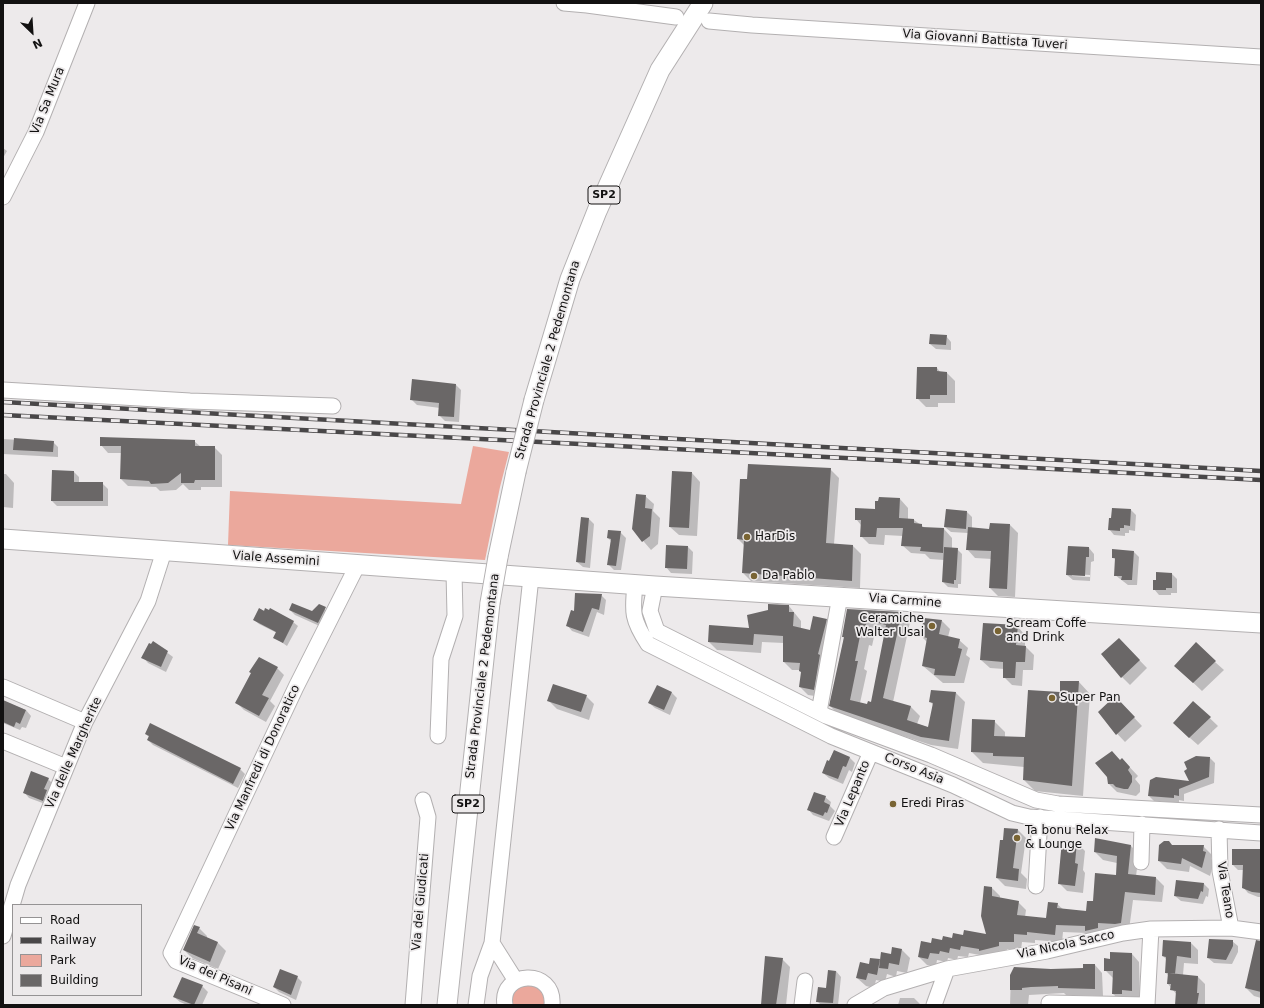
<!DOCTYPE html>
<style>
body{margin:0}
#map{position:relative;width:1264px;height:1008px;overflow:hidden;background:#edeaeb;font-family:"DejaVu Sans",sans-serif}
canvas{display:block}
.frame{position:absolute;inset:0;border:4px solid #121111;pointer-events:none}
.legend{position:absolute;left:12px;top:904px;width:130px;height:92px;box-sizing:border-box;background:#edeaeb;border:1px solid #959394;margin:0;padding:5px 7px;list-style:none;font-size:12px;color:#121111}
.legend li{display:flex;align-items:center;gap:8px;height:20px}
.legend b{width:20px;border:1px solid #959394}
.north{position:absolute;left:12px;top:12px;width:40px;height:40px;-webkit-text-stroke:3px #edeaeb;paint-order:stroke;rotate:155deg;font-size:11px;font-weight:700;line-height:16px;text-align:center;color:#121111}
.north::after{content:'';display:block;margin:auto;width:14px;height:18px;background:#121111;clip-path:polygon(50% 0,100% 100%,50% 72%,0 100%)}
</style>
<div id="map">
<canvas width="1264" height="1008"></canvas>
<div class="frame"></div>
<ul class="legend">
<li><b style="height:5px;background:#fff"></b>Road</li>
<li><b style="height:5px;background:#494748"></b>Railway</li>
<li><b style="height:11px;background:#eba89c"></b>Park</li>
<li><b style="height:11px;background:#6a6767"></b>Building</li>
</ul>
<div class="north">N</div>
</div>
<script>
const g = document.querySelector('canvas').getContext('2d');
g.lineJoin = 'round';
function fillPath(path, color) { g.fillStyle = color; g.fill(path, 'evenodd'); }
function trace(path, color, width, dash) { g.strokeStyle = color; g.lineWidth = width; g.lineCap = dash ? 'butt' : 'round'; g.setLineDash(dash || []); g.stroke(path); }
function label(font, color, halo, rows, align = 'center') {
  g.font = font + ' "DejaVu Sans",sans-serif'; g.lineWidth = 3.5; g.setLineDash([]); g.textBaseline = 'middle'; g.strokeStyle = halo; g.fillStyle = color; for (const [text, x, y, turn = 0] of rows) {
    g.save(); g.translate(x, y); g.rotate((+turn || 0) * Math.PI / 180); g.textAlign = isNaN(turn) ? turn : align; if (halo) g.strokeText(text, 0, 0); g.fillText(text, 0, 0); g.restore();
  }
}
fillPath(new Path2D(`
 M473 446 509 452 500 487 485 560 228 545 230 491 461 504Z
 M527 983 543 990 546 1005H511C511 993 516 988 527 983Z`), '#eba89c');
fillPath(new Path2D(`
 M3 148 7 151 3 158Z
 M946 336 951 342V350L936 349 930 344Z
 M937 368 941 373H947L955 381V403H938V407H926L917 398Z
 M456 385 461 390 459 422 445 421 439 415 440 408 417 405 412 400Z
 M3 439 53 442 58 447V457L3 454Z
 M194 441 201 447H214L222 455V487H201V490H189L183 484 176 490 160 491 156 487 128 486 121 479 122 453H108L101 445Z
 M830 469 839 478 834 544 853 546 861 554 860 588 751 581 743 573 745 546 738 539Z
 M74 472 79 477V483H102L108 489V506H57L52 501Z
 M692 473 700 482 697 536 679 535 670 527Z
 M3 474H6L14 483 13 508 3 507Z
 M645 496 654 504 653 511 660 518 658 544 651 550 633 529Z
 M880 498 900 499 908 508V519L914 520 925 528 944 529 952 538V549H957L962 554 961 584H958V588L948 587 943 582 944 560 930 559 925 554 911 553 902 545 903 536 885 535 884 545 869 544 861 536V525L856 519 876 510Z
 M1131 510 1136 515 1135 531 1129 530V533H1125V536L1114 535 1109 529Z
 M967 512 972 517V529L990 530 1010 525 1018 533 1015 597 998 596 990 588 992 559 975 558 967 549 968 533 951 532 945 527Z
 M588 518 594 524 590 568 583 567 577 562Z
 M620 532 626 538 621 570H614L608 564 611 541 608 538Z
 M688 547 693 552 692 574 671 573 666 567Z
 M1089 548 1094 554V561L1091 562 1090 581 1073 580 1067 575ZM1072 574 1090 575V577L1072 576Z
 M1134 552 1139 557 1137 585H1128L1115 575 1116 560 1113 558Z
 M1157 574H1172L1177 579V593H1171V595H1159L1154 589 1157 581Z
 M601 595 606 600 604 615 597 612 589 637 572 631 567 625 575 613Z
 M319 605 331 614 324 628 295 615 290 610 313 612Z
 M789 606 801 621V629L811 632 826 620 834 628 822 697 808 695 800 687 802 673 800 670H792L784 662V643L762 642 761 653 717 650 709 642 751 629Z
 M260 609 293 622 298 626 287 646 274 637 277 633 259 624 254 620Z
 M848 610 901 613 910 622 893 702 911 707 920 716 917 724 929 728 933 705 930 701 932 691 956 693 965 702 958 749 931 745 839 715 830 706 844 638 843 637ZM876 628 886 631 872 703 867 705 860 703 867 671 864 669 869 645 872 646Z
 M942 621 950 629 948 637 959 640 968 648 966 655 970 658 964 683H943L923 666 927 642 921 636Z
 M1017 626 1025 635V646L1034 655 1033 670H1023L1022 686 1012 685 1004 677V669L990 668 981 660Z
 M1119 639 1147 668 1130 685 1111 666Z
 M153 642 173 657 166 672 148 663 143 657Z
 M1215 662 1224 670 1202 691 1184 674Z
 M277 668 284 675 270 701 275 706 266 722 244 710 237 703 252 674 250 672Z
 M1079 682 1090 694 1083 796 1035 791 1024 780V767L983 763 972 752 994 721 1005 732V737L1026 738 1061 693Z
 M672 693 677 698 670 715 655 708 649 703Z
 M586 696 594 704 589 720 557 709 548 700Z
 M3 701 26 710 31 716 26 728 22 727 20 730 3 723Z
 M1193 702 1218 726 1198 745 1182 731Z
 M1123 706 1142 726 1125 742 1107 723Z
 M146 734 240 769 245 774 238 788 153 745 148 740 149 737Z
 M834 751 850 758 855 763 852 772 849 770 843 784 829 778 823 773Z
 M1210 758 1215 763 1214 783 1184 794V801L1179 800V803L1154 801 1149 796 1191 782Z
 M1122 759 1138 776 1135 779 1140 785V792L1136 796 1117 792 1109 784 1108 777Z
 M48 779 53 784 48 805 29 798 24 792Z
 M825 797 831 802 830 806 835 811 829 821 813 815 808 809Z
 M1005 829 1018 830 1026 838 1021 873 1027 879 1026 889 1005 886 997 878Z
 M1076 842 1085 851 1083 870 1085 873 1083 893 1067 891 1059 883Z
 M1131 846 1139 854 1136 876 1156 878 1164 886 1162 902 1133 900 1129 930 1094 939 1088 933 1063 932 1062 942 1035 940V943L1022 942 1021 950 1007 949 1006 954 985 956 969 953 968 957 958 956 957 960 948 958 947 962 937 960 936 966 927 965 919 957 932 944 964 936 988 935 992 888 1000 896V899L1018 902 1026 910 1025 917 1047 919 1057 904 1064 910 1087 912 1117 876V863L1103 860 1095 852Z
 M1172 846H1203L1212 855 1211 859 1214 861 1210 876 1190 866 1189 872 1167 869 1159 861Z
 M1261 850V897H1258L1248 893 1243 887V870H1238L1233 865Z
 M1204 884 1209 889 1208 897 1206 896 1203 904 1181 901 1175 896Z
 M199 928 207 936V938L218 943 226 951 218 969 192 958 184 950Z
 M1232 941 1238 946V952L1232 964 1214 963 1208 958Z
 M1191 943 1198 950V964L1184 963 1183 975 1198 977 1205 984V1005H1176L1177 995 1168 984 1169 976 1166 973 1167 960 1163 956Z
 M1261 944V998L1254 996 1246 988Z
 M902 950 910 958 907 973 897 971 896 977 887 974 885 982 876 980 874 988 866 986 857 978 870 965 879 960 881 962Z
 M1132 954 1139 962 1140 998 1121 1001 1113 994V978L1105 970 1111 960Z
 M782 959 790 967 786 1005H761Z
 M1095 965 1102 973 1103 996 1066 995 1064 993 1029 995 1028 1005H1010L1011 975 1051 970 1084 969Z
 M836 971 841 977 838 1005H821L817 1001 827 989Z
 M297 977 302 982 296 1000 279 992 274 987Z
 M202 986 208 992 202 1005H187L180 1002 174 997Z
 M900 998H914L921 1005H892H898Z`), '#0003');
fillPath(new Path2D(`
 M930 334 947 335 946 345 929 344Z
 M917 367H937V371L947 372V395H930V399H916Z
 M412 379 456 384 454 417 438 416 439 403 410 400Z
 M100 437 195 440V446H215V480H195L194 483H181V473L168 483 151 484 149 481 120 479 121 446H100Z
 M14 438 54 441 53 452 13 450Z
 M748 464 831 468 826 543 853 545 852 581 742 573 744 540 737 539 740 479H747Z
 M52 470 74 471V482H103V501H51Z
 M672 471 692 472 689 528 669 527Z
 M636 494 646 495 645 508 652 509 650 536 642 542 632 529Z
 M879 497 900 498 899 518 914 519V523L922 524V527L944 528 943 553 920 551 921 547 901 546 903 528H877L876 537H860L861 520H855V508L875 509V501H878Z
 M1112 508 1131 509 1130 526 1124 525V528H1120V531L1108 530 1109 518H1111Z
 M946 509 967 511 966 529 944 527Z
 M581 517 589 518 585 563 576 562Z
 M990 523 1010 524 1007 589 989 588 991 551 966 550 968 527 989 529Z
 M608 530 621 531 616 566 607 565 611 539 607 538Z
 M666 545 688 546 687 569 665 568Z
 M1068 546 1089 547V557H1086L1085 576 1066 575Z
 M944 547 958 548 956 580H954V584L942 582Z
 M1112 549 1134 551 1132 580H1121L1122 576H1114L1115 558H1112Z
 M1156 572 1172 573V588H1166V590H1153V580H1156Z
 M575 593 602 594 599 610 592 608 583 632 566 626 571 610 574 611Z
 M292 603 312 611 319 604 326 607 318 623 289 610Z
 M768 604 789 605V612H794L793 626 810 630 813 616 827 619 818 654 820 655 814 690 799 687 801 672 799 671 800 663 783 662V636L754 634 753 645 708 642 709 625 749 628 747 615 768 610Z
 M259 608 264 611 265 608 269 610 270 608 294 621 283 643 273 638 276 632 253 620Z
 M847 609 902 612 883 698 911 706 907 720 928 727 933 703 929 702 931 690 956 692 949 741 921 737 829 706 844 637H842ZM867 620 886 625 871 702 868 701 867 704 850 700 858 661H855L860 636 863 637Z
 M924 618 942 620 939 634 960 639 958 648 962 649 955 676 934 675 935 669 922 666 927 638 920 636Z
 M983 623 1018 625 1016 645 1026 646 1025 662H1016L1015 678H1003V662L980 660Z
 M1119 638 1140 660 1121 678 1101 654Z
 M153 641 168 651 161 667 141 658 149 643 151 644Z
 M1196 642 1216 661 1193 683 1174 666Z
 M259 657 278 667 262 695 269 698 259 716 235 703 251 673 249 672Z
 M1060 681H1079L1072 786 1023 780 1024 757 993 756V753L971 752 972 719 995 720 994 736 1025 737 1028 690 1060 692Z
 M553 684 587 695 581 712 547 701Z
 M657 685 672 692 664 710 648 703Z
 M1115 696 1135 717 1116 735 1098 712Z
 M3 700 26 710 20 724 16 722 14 727 3 722Z
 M1193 701 1211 717 1189 738 1173 723Z
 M150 723 241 768 233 784 147 740 149 736 145 734Z
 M834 750 850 757 846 767 843 766 838 779 822 773 827 760 829 761Z
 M1112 751 1120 760 1122 758 1130 767 1128 770 1132 776V782L1128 789H1124L1116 787 1113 784H1108L1107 777 1095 763Z
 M1196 756 1210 757 1209 777 1179 789V796L1174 795V798L1148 796 1150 780 1156 777 1189 781 1184 771 1187 769 1184 762Z
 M31 771 49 778 44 789 47 790 43 801 23 793Z
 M814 792 826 796 824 802 830 805 827 813 825 812 823 816 807 810Z
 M1004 828 1018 829 1013 868 1019 869 1018 881 996 878 1000 840H1003Z
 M1095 838 1131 845 1128 874 1156 877 1155 895 1125 892 1121 923 1115 924 1098 923V928L1085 931V926L1056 925 1055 935 1027 932V935L1014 934V942H999V946L979 951V949L961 946 960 950 950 948 949 953 940 951 939 954 930 953 928 959 918 957 921 941 931 943 932 938 942 940 943 936 952 938 953 933 963 935 964 930 986 934 981 916 984 886 992 887V896L1019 901 1017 915 1046 918 1048 902 1058 903 1057 908 1086 911 1087 901H1093L1095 873 1116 875 1117 856 1094 852Z
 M1062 840 1077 842 1075 863 1078 864 1075 886 1058 884Z
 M1164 841H1169L1172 845H1204L1203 851 1206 852 1202 868 1182 858 1181 864 1158 861 1159 845Z
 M1232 849H1261V893L1252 892 1242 888 1243 865H1232Z
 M1176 880 1204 883 1203 892 1201 891 1198 899 1174 896Z
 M194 925 200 927 197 933 218 942 210 962 183 950Z
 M1209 939 1233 940V946L1226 960 1207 958Z
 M1163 940 1191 942V958L1177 956 1175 974 1169 973 1198 976 1197 993H1199L1197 1005H1175L1176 991 1170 990 1171 984H1167L1168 973H1165L1166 957 1162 956Z
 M1256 940 1261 941V992L1245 988Z
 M892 947 902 949 899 965 889 963 888 969 879 968 881 952 891 954Z
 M1110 952 1132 953V991L1122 990V994H1112L1113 971H1104V958L1110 959Z
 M765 956 783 958 776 1005H761Z
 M870 958 880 959 877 975 868 973 866 980 856 978 860 962 869 964Z
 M1083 964H1095V989L1058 988V986L1031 987 1022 988V990H1010V975L1014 967 1051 969 1083 968Z
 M280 969 298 976 291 995 273 987Z
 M828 970 836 971 833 1003 816 1002 818 987 826 988Z
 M182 977 203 985 194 1005 173 997Z`), '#6a6767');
const minor = new Path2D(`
 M564 3 587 5
 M588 3 587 5 676 17
 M709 21 752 25 1261 57
 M3 197 36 132 87 3
 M3 390 190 401 333 406
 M635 585C632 612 632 620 648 644L831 736 953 785 1012 813 1029 817 1261 833
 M655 586 650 611 657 631 826 716 931 755 1036 800 1058 804 1261 815
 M3 687 85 722
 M819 712 840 596
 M438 736 441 659 455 616 454 572
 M3 741 66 767
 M1219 829 1220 871 1231 928
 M834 837 871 752
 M1141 862 1142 824
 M1036 886 1040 817
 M3 936 18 885 85 722 148 601 164 551
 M516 981 492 943 531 577
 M1049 1003 1147 1005
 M283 1005 176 961 171 953 296 687 358 564
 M413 1005 428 817 423 800
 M476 1005 480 976 492 943
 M505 1005C499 971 555 967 552 1005
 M802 1005 805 981
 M855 1005 884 988 947 969 1047 951 1123 933 1151 929 1231 928 1261 932
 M934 1005 947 969
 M1147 1005 1151 929`);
const major = new Path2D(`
 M534 400 570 279 597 211 660 70 703 3
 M3 539 655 586 1261 623
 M498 557 516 472
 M447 1005 490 603`);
trace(minor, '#b3b0b1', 17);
trace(major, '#b3b0b1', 21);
trace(minor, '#fff', 15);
trace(major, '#fff', 19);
const rail = new Path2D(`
 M3 402 1261 471
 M3 415 580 444 1261 480`);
trace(rail, '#494748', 4.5);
trace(rail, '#edeaeb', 3, [9]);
const majorBridge = new Path2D(`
 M516 472 534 400
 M490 603 498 557`);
trace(majorBridge, '#b3b0b1', 21, []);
trace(majorBridge, '#fff', 19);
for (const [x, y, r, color] of [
 [747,537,4,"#796433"],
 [754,576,4,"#796433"],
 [932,626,4,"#796433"],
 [998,631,4,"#796433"],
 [1052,698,4,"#796433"],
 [893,804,4,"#796433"],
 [1017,838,4,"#796433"]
]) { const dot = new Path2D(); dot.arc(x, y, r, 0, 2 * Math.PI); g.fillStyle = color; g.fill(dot); trace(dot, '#edeaeb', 1.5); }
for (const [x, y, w] of [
 [604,195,32],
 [468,804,32]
]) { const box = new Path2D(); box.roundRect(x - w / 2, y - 9, w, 18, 3); g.fillStyle = '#edeaeb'; g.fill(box); trace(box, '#121111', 1); }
label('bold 11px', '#121111', null, [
 ["SP2",604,195],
 ["SP2",468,804]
]);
label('12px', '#121111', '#edeaeb', [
 ["Via Giovanni Battista Tuveri",985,40,4],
 ["Via Sa Mura",48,101,-68],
 ["Strada Provinciale 2 Pedemontana",548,360,-74],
 ["Viale Assemini",276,559,4],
 ["Via Carmine",905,601,4],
 ["Strada Provinciale 2 Pedemontana",483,676,-83],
 ["Via delle Margherite",74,753,-66],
 ["Via Manfredi di Donoratico",263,758,-65],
 ["Corso Asia",914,769,22],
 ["Via Lepanto",853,794,-67],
 ["Via Teano",1225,890,81],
 ["Via dei Giudicati",421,902,-85],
 ["Via Nicola Sacco",1066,945,-12],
 ["Via dei Pisani",215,976,24]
]);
label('12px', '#121111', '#edeaeb', [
 ["HarDis",755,537],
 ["Da Pablo",762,576],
 ["Ceramiche",924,619,"right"],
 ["Walter Usai",924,633,"right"],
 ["Scream Coffe",1006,624],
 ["and Drink",1006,638],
 ["Super Pan",1060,698],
 ["Eredi Piras",901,804],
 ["Ta bonu Relax",1025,831],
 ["& Lounge",1025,845]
], 'left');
</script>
